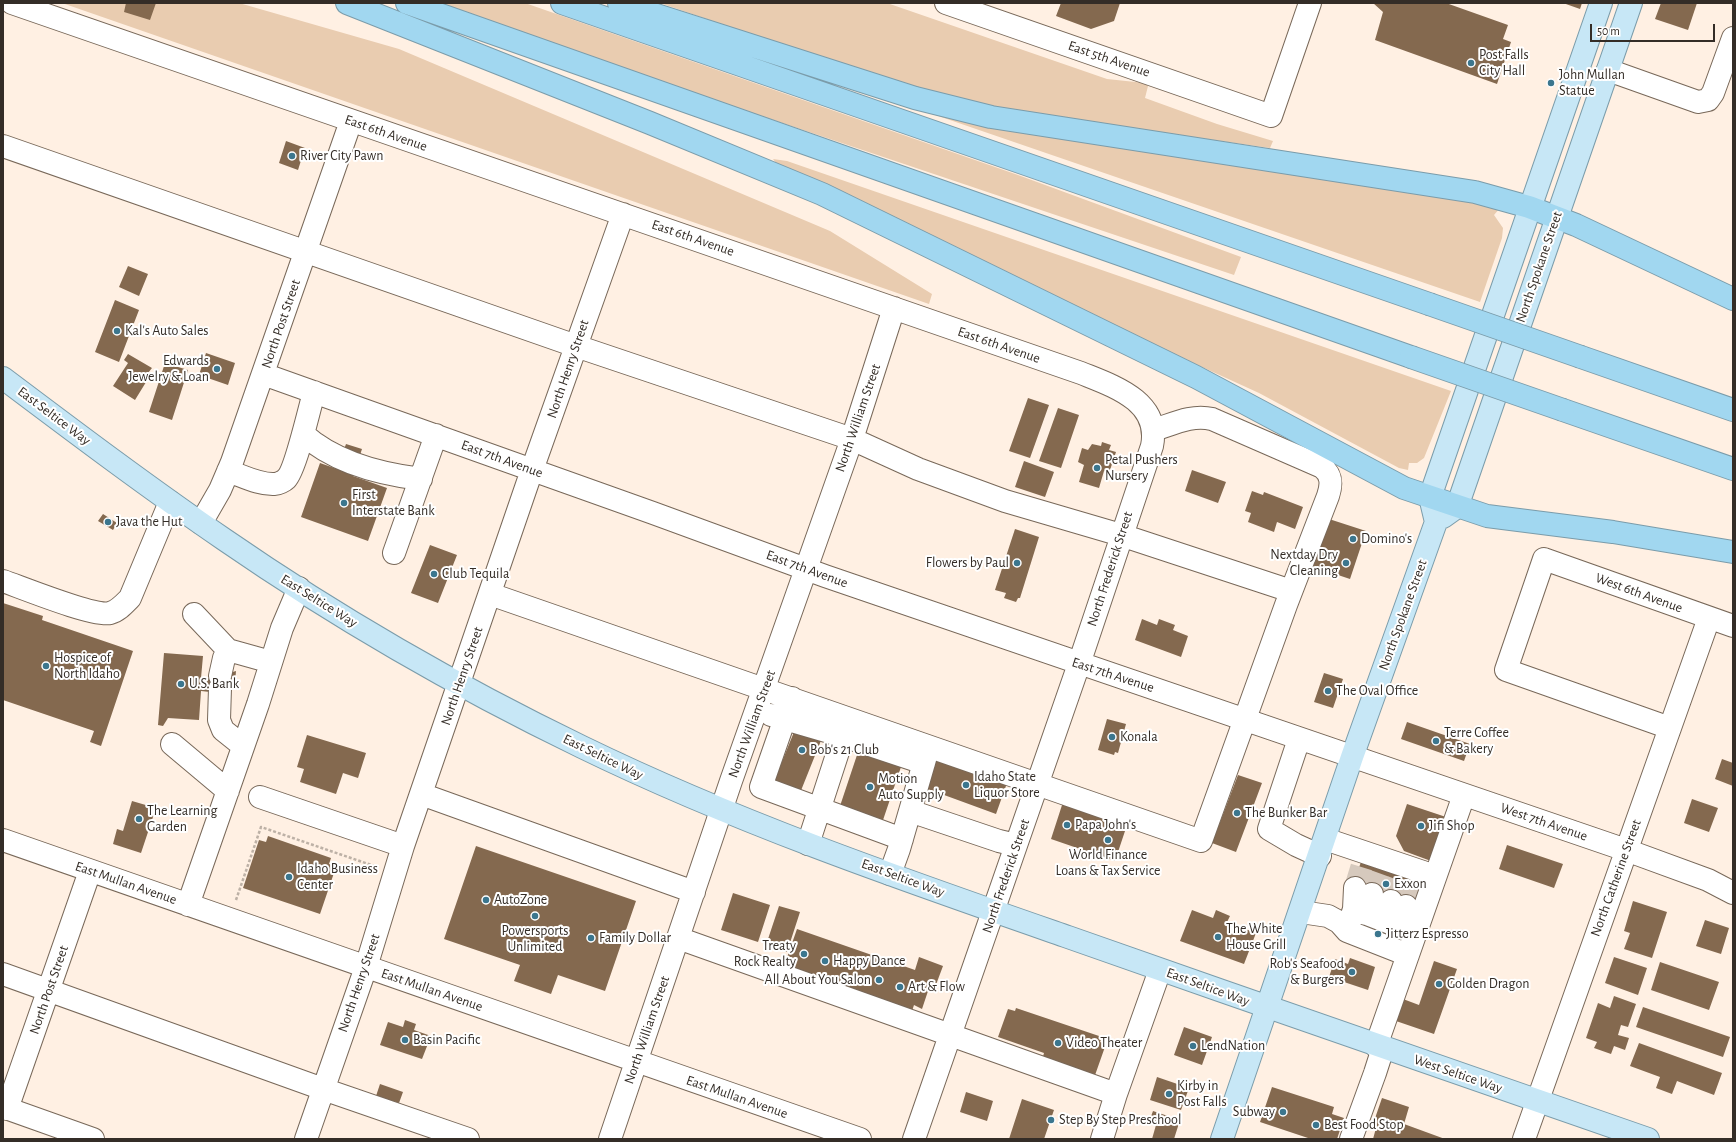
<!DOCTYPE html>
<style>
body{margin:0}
#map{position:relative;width:1736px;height:1142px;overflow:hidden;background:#fff0e3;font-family:"Alegreya Sans",sans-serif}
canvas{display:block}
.frame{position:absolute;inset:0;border:4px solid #342d27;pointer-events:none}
.scale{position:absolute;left:1590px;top:24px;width:125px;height:18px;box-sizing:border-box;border:2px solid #342d27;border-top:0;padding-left:5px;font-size:12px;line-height:14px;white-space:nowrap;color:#342d27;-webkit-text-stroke:3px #fff;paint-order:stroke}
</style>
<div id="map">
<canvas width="1736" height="1142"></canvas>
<div class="frame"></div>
<div class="scale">50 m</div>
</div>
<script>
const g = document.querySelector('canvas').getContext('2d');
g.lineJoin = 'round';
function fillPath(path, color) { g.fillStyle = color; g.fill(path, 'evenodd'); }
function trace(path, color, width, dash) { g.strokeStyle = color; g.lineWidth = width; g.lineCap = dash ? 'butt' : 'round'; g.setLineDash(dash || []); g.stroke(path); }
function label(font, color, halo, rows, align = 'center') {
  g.font = font + ' "Alegreya Sans",sans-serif'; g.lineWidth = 4; g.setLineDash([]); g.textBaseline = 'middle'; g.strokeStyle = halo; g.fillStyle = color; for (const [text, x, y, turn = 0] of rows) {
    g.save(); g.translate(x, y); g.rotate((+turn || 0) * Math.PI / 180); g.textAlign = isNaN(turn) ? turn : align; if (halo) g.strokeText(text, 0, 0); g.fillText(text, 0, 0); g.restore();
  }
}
fillPath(new Path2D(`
 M62 3H239L399 49 830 231 932 294 929 304Z
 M433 3H525L1018 175 1241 257 1234 275 708 98Z
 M660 3H887L1107 79 1145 83 1148 86 1145 98 1217 124 1273 141 1270 148 1079 121 972 103 891 82Z
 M912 107 1480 201 1500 208 1494 215 1503 228 1502 238 1480 302Z
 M773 159 787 161 1451 391 1424 458 1417 463H1409L1408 470 1399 468 1259 393 1099 320 865 204 776 163Z`), '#e9ccb0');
fillPath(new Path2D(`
 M126 3H156L150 20 124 12Z
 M1061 3H1120L1114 21 1091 29 1056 16Z
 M1373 3H1446L1508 25 1503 39 1511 42 1497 84 1375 40 1383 12Z
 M1563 3H1582L1580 9Z
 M1661 3H1697L1688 30 1655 19Z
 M286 141 305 148 298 170 279 163Z
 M128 266 148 274 139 296 119 287Z
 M115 300 139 310 119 362 95 352Z
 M206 353 235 363 228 385 199 375Z
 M128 354 152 368 148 373 151 374 135 400 113 386 128 363 124 360Z
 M165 363 188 370 172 420 149 412Z
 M1028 398 1049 405 1030 458 1009 451Z
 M1058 408 1079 415 1061 468 1039 461Z
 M1102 442 1111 445 1109 450 1116 452 1109 473 1104 471 1099 488 1079 482 1084 465 1078 462 1082 448 1088 450 1092 444 1101 446Z
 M346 444 362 449 353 476 387 488 368 541 301 517 320 463 337 469Z
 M1024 461 1054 472 1045 497 1015 487Z
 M1192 470 1226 482 1218 503 1185 491Z
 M1252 491 1263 495 1264 492 1303 507 1295 529 1277 522 1274 532 1248 522 1251 513 1245 511Z
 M103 514 117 523 113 530 98 521Z
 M1329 519 1366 531 1350 579 1308 565Z
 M1015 529 1039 537 1020 598H1018L1016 602 1004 598 1006 593 995 590Z
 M430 545 457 555 438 603 411 593Z
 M3 603 43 616 42 620 133 651 101 746 90 742 94 731 3 700Z
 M1142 619 1157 625 1159 619 1175 625 1173 630 1188 636 1181 657 1135 640Z
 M164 653 203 656 201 678H212L236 671 235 683 210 692 201 691 199 720 168 718 163 726 158 725Z
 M1324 673 1343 679 1333 708 1314 702Z
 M1107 719 1126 724 1118 753 1115 752 1114 755 1098 750Z
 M1407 722 1470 744 1464 761 1401 739Z
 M796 727 822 738 800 793 770 779 777 762 781 764Z
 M307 735 366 753 358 778 343 773 336 794 300 782 304 769 297 767Z
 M859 749 902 764 882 823 839 809Z
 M936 757 1007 783 996 814 925 788Z
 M1722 759 1733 763V786L1715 779Z
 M1238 775 1262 783 1236 852 1212 843Z
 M1692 799 1718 808 1709 832 1684 823Z
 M132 801 156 808 141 853 113 844 117 829 123 831Z
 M1063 802 1127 825 1115 861 1051 839Z
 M1407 804 1446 817 1431 861 1404 851 1396 836Z
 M268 836 331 858 329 864 336 867 320 914 243 888 259 840 266 842Z
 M1507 845 1563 864 1554 888 1499 869Z
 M476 846 636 901 605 991 558 975 551 994 514 981 520 965 444 939Z
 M1361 862 1419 882 1410 907 1352 887Z
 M733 893 770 905 758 942 721 930Z
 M1633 901 1667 912 1652 958 1624 949 1630 933 1624 931Z
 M779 906 800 912 787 952 766 945Z
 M1192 910 1213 918 1216 910 1230 916 1227 922 1256 933 1244 964 1180 941Z
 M1705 920 1729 928 1721 954 1696 946Z
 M797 929 915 970 919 957 943 966 934 990 929 988 922 1009 914 1005 911 1014 783 969Z
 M1614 957 1647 968 1638 995 1605 983Z
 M1350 958 1375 967 1368 990 1329 977 1335 959 1348 964Z
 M1434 961 1457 969 1434 1034 1396 1021 1403 999 1419 1005Z
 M1660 962 1719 982 1709 1010 1651 990Z
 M1614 996 1636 1004 1628 1027 1621 1025 1618 1035 1629 1038 1625 1050 1614 1046 1611 1054 1594 1048 1597 1042 1586 1038 1598 1003 1610 1008Z
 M1643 1007 1730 1037 1723 1057 1636 1027Z
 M1016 1008 1102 1037 1100 1042 1106 1044 1094 1078 1042 1060 1044 1053 998 1037 1008 1009 1015 1011Z
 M405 1020 416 1024 414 1030 431 1036 422 1059 380 1045 388 1022 403 1027Z
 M1184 1027 1212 1037 1202 1065 1174 1055Z
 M1639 1043 1722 1073 1714 1095 1677 1081 1672 1094 1656 1088 1660 1077 1630 1066Z
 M1157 1077 1189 1088 1181 1110 1150 1100Z
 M380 1084 403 1092 399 1103 376 1096Z
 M1272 1087 1334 1107 1332 1114 1344 1118 1337 1139H1311L1260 1122Z
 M966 1092 993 1101 987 1121 960 1112Z
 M1382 1098 1409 1107 1404 1124 1445 1139H1373L1376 1128 1372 1127Z
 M1022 1099 1054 1110 1044 1139H1009Z
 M1153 1111 1180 1120 1174 1139H1152L1156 1125 1149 1122Z`), '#84694f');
trace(new Path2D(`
 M1355 888 1363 862
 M1372 894 1381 869
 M1391 901 1401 875
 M1406 906 1415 880`), '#d6c9bd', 22, [22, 11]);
const minor = new Path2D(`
 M12 3 1081 373C1113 386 1161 401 1152 446L1079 664 914 1139
 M946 3 1271 116 1310 3
 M1608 70 1698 102 1708 100 1713 93 1733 38
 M3 146 576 346 852 439 918 469 1005 501 1121 535 1291 591
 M263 374 653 513 825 576 1626 850 1708 880 1733 893
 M303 434C334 462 380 474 421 479
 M228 471C243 476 259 485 275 484 278 484 284 481 286 479 295 471 310 407 314 392
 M201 523 220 490 232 462 351 121
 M394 553 436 435
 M3 581C23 588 94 617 110 613 118 611 124 604 130 598L170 502
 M490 594 1201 841 1286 605 1328 496C1332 484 1332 475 1322 467L1212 419C1192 414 1173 424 1154 430
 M194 614 228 650 271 662
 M220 676 224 658 228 650
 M220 688 219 720 223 730 243 746
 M792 698 761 787 902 839
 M771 715 843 736 924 763
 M1670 728 1506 670 1544 559 1733 626
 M1299 739 1269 829 1296 845 1320 856
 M172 744 228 791
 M421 794 694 892
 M260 797 403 846
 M910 811 999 841 1016 845
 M1325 839 1435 876
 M3 840 860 1139
 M808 844 848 721
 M890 874 899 849 928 749
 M188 905 258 704 282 628 299 588
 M1354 909 1355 888
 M1301 912 1328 916 1339 922 1347 931 1408 955
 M1366 914 1372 894
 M1385 921 1391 901
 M1399 926 1406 906
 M1347 931 1354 909 1416 933
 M678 938 1116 1094
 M3 974 323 1089 468 1139
 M1376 1046 1464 795
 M3 1107 93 1139
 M7 1109 90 871
 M306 1139 366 967 403 846 532 470 623 214
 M610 1139 731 781 852 439 894 308
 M1102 1139 1116 1094 1160 970
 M1351 1139 1375 1073 1383 1048
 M1524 1139 1709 618`);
const major = new Path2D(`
 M3 378C76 433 149 488 225 540 338 618 458 687 582 747 738 823 904 880 1068 937 1261 1005 1454 1072 1648 1139
 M1443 517 1457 507 1631 3
 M1222 1139 1352 757 1436 522 1430 497 1601 3`);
const highway = new Path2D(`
 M347 3 650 123 822 194 1196 377 1404 488 1487 516 1613 532 1733 552
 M407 3 1411 357
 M562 3 1429 304
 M619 3 915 98 991 117 1475 192 1529 207 1576 225 1733 299
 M1581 357 1733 410
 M1563 410 1733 469`);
trace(minor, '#786859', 24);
trace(major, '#7b9caa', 24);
trace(highway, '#7b9caa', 24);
trace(new Path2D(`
 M236 900 261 827 377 867`), '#bdb1a6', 2.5, [3, 2]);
trace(minor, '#fff', 22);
trace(major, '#c7e7f6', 22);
trace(highway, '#a1d7f0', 22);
const highwayBridge = new Path2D(`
 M1429 304 1581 357
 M1411 357 1563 410`);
trace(highwayBridge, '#7b9caa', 24, []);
trace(highwayBridge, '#a1d7f0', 22);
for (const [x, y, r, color] of [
 [1471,63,4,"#3b768e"],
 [1551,83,4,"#3b768e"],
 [292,156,4,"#3b768e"],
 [117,331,4,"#3b768e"],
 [217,369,4,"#3b768e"],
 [1097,468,4,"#3b768e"],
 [344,503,4,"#3b768e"],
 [108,522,4,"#3b768e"],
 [1353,539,4,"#3b768e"],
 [1017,563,4,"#3b768e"],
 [1346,563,4,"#3b768e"],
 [434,574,4,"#3b768e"],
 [46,666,4,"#3b768e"],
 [181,684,4,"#3b768e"],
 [1328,691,4,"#3b768e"],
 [1112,737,4,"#3b768e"],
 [1436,741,4,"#3b768e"],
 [802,750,4,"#3b768e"],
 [966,785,4,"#3b768e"],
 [870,787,4,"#3b768e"],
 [1237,813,4,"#3b768e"],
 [139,819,4,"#3b768e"],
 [1067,825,4,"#3b768e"],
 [1421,826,4,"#3b768e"],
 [1108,840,4,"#3b768e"],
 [289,877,4,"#3b768e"],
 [1386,884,4,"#3b768e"],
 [486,900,4,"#3b768e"],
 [535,916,4,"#3b768e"],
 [1378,934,4,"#3b768e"],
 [1218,937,4,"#3b768e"],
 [591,938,4,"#3b768e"],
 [804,954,4,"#3b768e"],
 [825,961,4,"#3b768e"],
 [1352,972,4,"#3b768e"],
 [879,980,4,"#3b768e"],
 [1439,984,4,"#3b768e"],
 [900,987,4,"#3b768e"],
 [405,1040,4,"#3b768e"],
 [1058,1043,4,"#3b768e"],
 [1193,1046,4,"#3b768e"],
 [1169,1094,4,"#3b768e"],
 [1283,1112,4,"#3b768e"],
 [1051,1120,4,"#3b768e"],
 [1316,1125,4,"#3b768e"]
]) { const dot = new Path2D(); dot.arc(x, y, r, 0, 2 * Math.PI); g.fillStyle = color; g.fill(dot); trace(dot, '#fff', 1.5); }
label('14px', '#342d27', '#fff', [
 ["Post Falls",1479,55],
 ["City Hall",1479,71],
 ["John Mullan",1559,75],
 ["Statue",1559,91],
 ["River City Pawn",300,156],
 ["Kal's Auto Sales",125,331],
 ["Edwards",209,361,"right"],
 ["Jewelry & Loan",209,377,"right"],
 ["Petal Pushers",1105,460],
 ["Nursery",1105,476],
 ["First",352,495],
 ["Interstate Bank",352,511],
 ["Java the Hut",116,522],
 ["Domino's",1361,539],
 ["Nextday Dry",1338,555,"right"],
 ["Cleaning",1338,571,"right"],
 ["Flowers by Paul",1009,563,"right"],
 ["Club Tequila",442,574],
 ["Hospice of",54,658],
 ["North Idaho",54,674],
 ["U.S. Bank",189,684],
 ["The Oval Office",1336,691],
 ["Terre Coffee",1444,733],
 ["& Bakery",1444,749],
 ["Konala",1120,737],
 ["Bob's 21 Club",810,750],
 ["Idaho State",974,777],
 ["Liquor Store",974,793],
 ["Motion",878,779],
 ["Auto Supply",878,795],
 ["The Learning",147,811],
 ["Garden",147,827],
 ["The Bunker Bar",1245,813],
 ["Papa John's",1075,825],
 ["Jifi Shop",1429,826],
 ["World Finance",1108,855,"center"],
 ["Loans & Tax Service",1108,871,"center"],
 ["Idaho Business",297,869],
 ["Center",297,885],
 ["Exxon",1394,884],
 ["AutoZone",494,900],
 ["The White",1226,929],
 ["House Grill",1226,945],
 ["Powersports",535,931,"center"],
 ["Unlimited",535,947,"center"],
 ["Jitterz Espresso",1386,934],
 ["Family Dollar",599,938],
 ["Treaty",796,946,"right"],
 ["Rock Realty",796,962,"right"],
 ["Happy Dance",833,961],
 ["Rob's Seafood",1344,964,"right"],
 ["& Burgers",1344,980,"right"],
 ["All About You Salon",871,980,"right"],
 ["Golden Dragon",1447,984],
 ["Art & Flow",908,987],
 ["Basin Pacific",413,1040],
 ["Video Theater",1066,1043],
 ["LendNation",1201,1046],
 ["Kirby in",1177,1086],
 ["Post Falls",1177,1102],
 ["Subway",1275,1112,"right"],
 ["Step By Step Preschool",1059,1120],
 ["Best Food Stop",1324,1125]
], 'left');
label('14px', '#342d27', '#fff', [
 ["East 5th Avenue",1109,59,19],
 ["East 6th Avenue",386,133,19],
 ["East 6th Avenue",693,238,19],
 ["North Spokane Street",1539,267,-71],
 ["North Post Street",281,324,-71],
 ["East 6th Avenue",999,345,19],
 ["North Henry Street",568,369,-71],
 ["East Seltice Way",54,416,37],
 ["North William Street",858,418,-71],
 ["East 7th Avenue",502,459,20],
 ["East 7th Avenue",807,569,20],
 ["North Frederick Street",1110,569,-72],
 ["West 6th Avenue",1639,593,20],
 ["East Seltice Way",319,601,32],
 ["North Spokane Street",1403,615,-70],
 ["East 7th Avenue",1113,675,18],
 ["North Henry Street",462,676,-71],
 ["North William Street",752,724,-70],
 ["East Seltice Way",603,757,26],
 ["West 7th Avenue",1544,822,19],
 ["North Frederick Street",1006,876,-71],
 ["East Seltice Way",903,878,20],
 ["North Catherine Street",1616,878,-70],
 ["East Mullan Avenue",126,883,19],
 ["North Henry Street",359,983,-71],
 ["East Seltice Way",1208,987,20],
 ["North Post Street",49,990,-71],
 ["East Mullan Avenue",432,990,19],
 ["North William Street",647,1030,-71],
 ["West Seltice Way",1458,1074,19],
 ["East Mullan Avenue",737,1097,19]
]);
</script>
